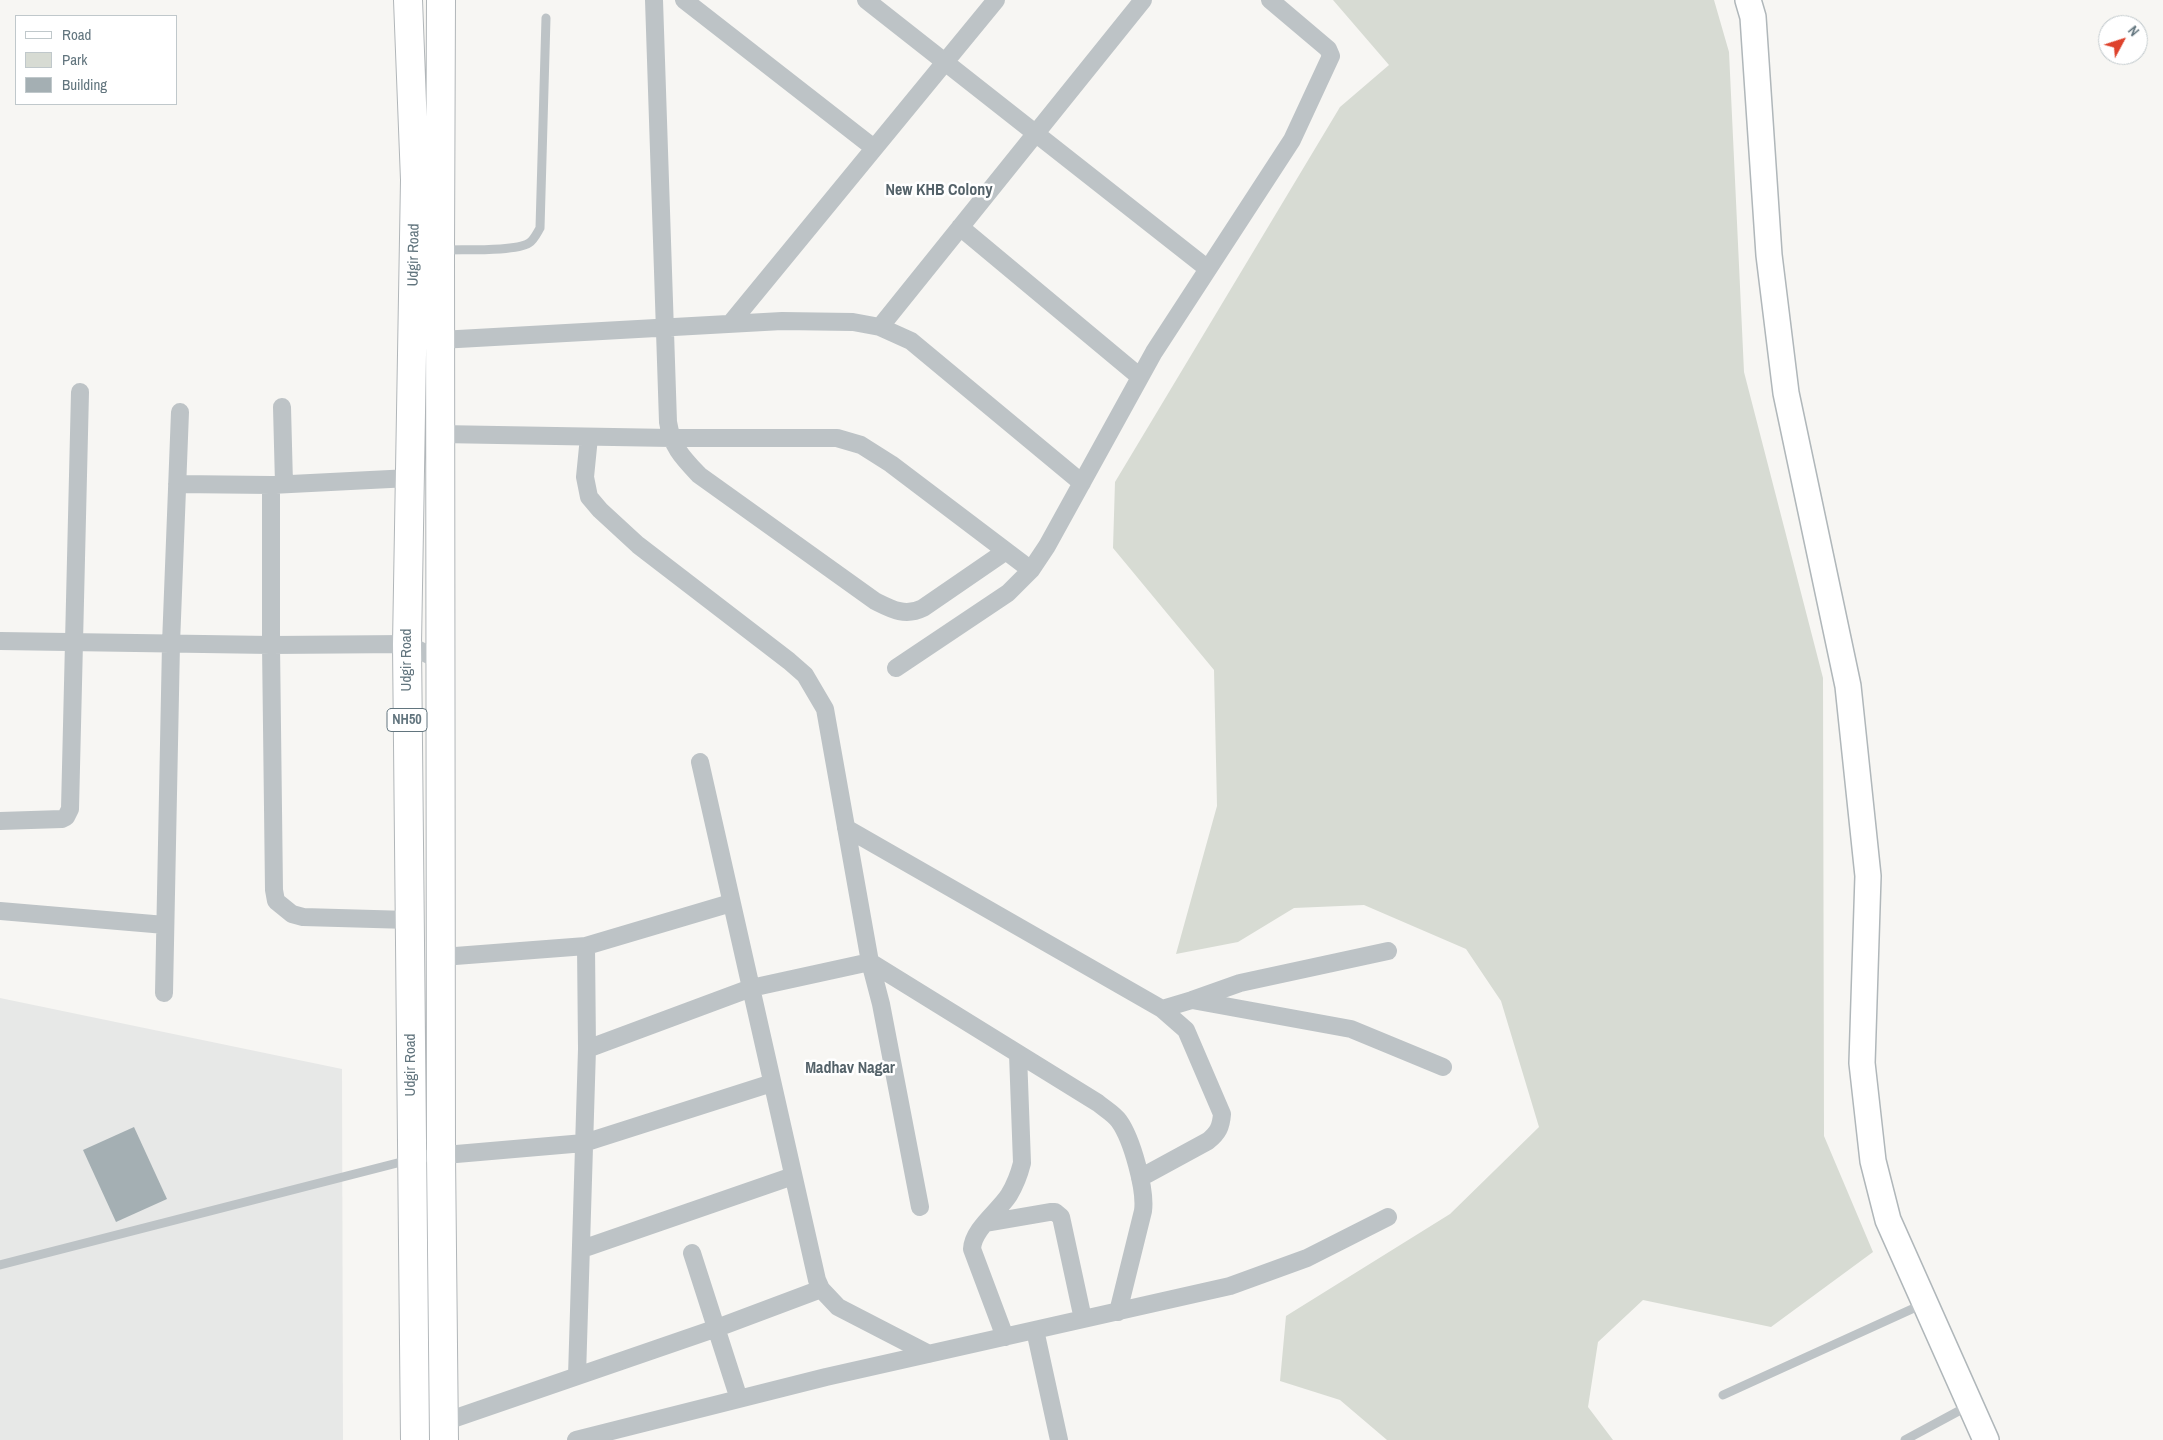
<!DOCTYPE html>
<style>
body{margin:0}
#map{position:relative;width:2163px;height:1440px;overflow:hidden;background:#f7f6f3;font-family:"Archivo Narrow",sans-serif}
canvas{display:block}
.legend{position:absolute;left:15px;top:15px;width:162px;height:90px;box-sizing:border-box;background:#fff;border:1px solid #c0c8cb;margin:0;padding:6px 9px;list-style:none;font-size:15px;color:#62757e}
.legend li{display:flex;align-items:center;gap:10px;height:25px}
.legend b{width:25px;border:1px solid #c0c8cb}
.north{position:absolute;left:2098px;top:15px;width:50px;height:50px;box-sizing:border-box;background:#fff;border:1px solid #c0c8cb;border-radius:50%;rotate:50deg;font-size:14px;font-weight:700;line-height:20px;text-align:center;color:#62757e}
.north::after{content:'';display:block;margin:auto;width:18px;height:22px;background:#de422c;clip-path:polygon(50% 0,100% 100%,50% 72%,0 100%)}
</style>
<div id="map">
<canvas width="2163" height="1440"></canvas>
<ul class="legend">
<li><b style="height:6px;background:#fff"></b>Road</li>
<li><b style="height:14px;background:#d7dbd3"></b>Park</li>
<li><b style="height:14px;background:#a4afb3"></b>Building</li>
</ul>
<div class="north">N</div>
</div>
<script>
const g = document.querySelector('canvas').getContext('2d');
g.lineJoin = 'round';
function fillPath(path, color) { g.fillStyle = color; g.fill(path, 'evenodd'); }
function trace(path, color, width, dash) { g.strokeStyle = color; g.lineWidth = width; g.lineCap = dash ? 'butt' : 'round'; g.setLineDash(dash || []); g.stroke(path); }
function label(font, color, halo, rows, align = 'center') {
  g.font = font + ' "Archivo Narrow",sans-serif'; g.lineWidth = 5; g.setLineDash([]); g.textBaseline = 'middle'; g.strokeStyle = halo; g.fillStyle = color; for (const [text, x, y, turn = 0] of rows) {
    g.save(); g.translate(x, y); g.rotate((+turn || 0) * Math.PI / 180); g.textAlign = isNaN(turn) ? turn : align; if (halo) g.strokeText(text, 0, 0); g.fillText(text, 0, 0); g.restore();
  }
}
fillPath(new Path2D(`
 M0 998 342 1069 343 1440H0Z`), '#e7e8e7');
fillPath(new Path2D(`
 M1333 0H1714L1729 52 1744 372 1823 678 1824 1136 1873 1252 1771 1327 1643 1300 1598 1342 1588 1407 1613 1440H1387L1340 1400 1280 1381 1286 1316 1450 1214 1539 1127 1501 1001 1466 949 1364 905 1294 908 1238 942 1176 954 1217 806 1214 670 1113 548 1115 482 1340 107 1389 65Z`), '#d7dbd3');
fillPath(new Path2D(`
 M134 1127 167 1199 116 1222 83 1150Z`), '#a4afb3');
const secondary = new Path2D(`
 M1748 0 1753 17 1769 255 1786 393 1848 686 1868 876 1862 1063 1873 1161 1888 1220 1986 1440`);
const trunk = new Path2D(`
 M408 0 415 180 407 644 415 1440
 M441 0 440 250 441 1155 444 1440`);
trace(secondary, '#b0b7ba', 28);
trace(trunk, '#b1b6b9', 30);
trace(new Path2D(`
 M443 250C461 249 515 252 529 243 534 240 537 233 540 228L546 18
 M0 1265 409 1160
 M1723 1395 1923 1304
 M1905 1440 1968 1406`), '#bdc3c6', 9);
trace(new Path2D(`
 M654 0 668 422C672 447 682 457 699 475L875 601C891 609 905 617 923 608L1006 551
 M684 0 874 148
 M866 0 1208 269
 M960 227 1140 377
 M730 324 996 0
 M880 327 1143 0
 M440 340 782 321 853 322 880 327 911 341 1082 483
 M282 407 284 484
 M440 434 671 438H837L861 445 891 464 1031 570
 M589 437 585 477 589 497 600 510 638 545 789 661 805 675 825 709 870 962 881 1004 920 1207
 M177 484 271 485 410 478
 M271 485V645L274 890 276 901 292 914 303 917 409 920
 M0 641 271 645 407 644 441 661
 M896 668 1008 593 1031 570 1047 546 1154 352 1292 140 1331 56 1328 49 1270 0
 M700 762 817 1280 821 1289 838 1307 929 1354
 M0 821 62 819 66 817 70 809 80 392
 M846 828 1162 1009 1186 1030 1222 1114C1221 1127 1218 1133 1208 1141L1140 1178
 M0 911 165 925
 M442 957 586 946 731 903
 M164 993 171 644 180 412
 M1192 1000 1240 983 1388 951
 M1162 1009 1192 1000 1351 1029 1443 1067
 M587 1049 751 988 870 962 1098 1103C1105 1109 1114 1114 1119 1121 1132 1139 1146 1190 1143 1211L1118 1312
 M433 1156 584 1143 772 1083
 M986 1223 1050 1212H1055L1061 1217 1083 1319
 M582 1249 793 1176
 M692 1253 739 1399
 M1035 1330 1059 1440
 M1005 1337 972 1249C973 1229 998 1212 1009 1195 1015 1185 1019 1175 1022 1163L1018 1054
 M577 1376 587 1049 586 946
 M444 1422 717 1328 821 1289
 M576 1440 826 1377 1230 1286 1307 1258 1388 1217`), '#bdc3c6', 18);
trace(secondary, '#fff', 25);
trace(trunk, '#fff', 28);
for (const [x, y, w] of [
 [407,720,40]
]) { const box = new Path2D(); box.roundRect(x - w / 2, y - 11.5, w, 23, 4); g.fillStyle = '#fff'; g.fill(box); trace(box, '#62757e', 1); }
label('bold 14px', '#62757e', null, [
 ["NH50",407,720]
]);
label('15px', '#62757e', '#fff', [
 ["Udgir Road",414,255,-89],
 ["Udgir Road",407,660,-90],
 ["Udgir Road",411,1065,-90]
]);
label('bold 16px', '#546269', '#fff', [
 ["New KHB Colony",939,191],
 ["Madhav Nagar",850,1069]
]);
</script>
